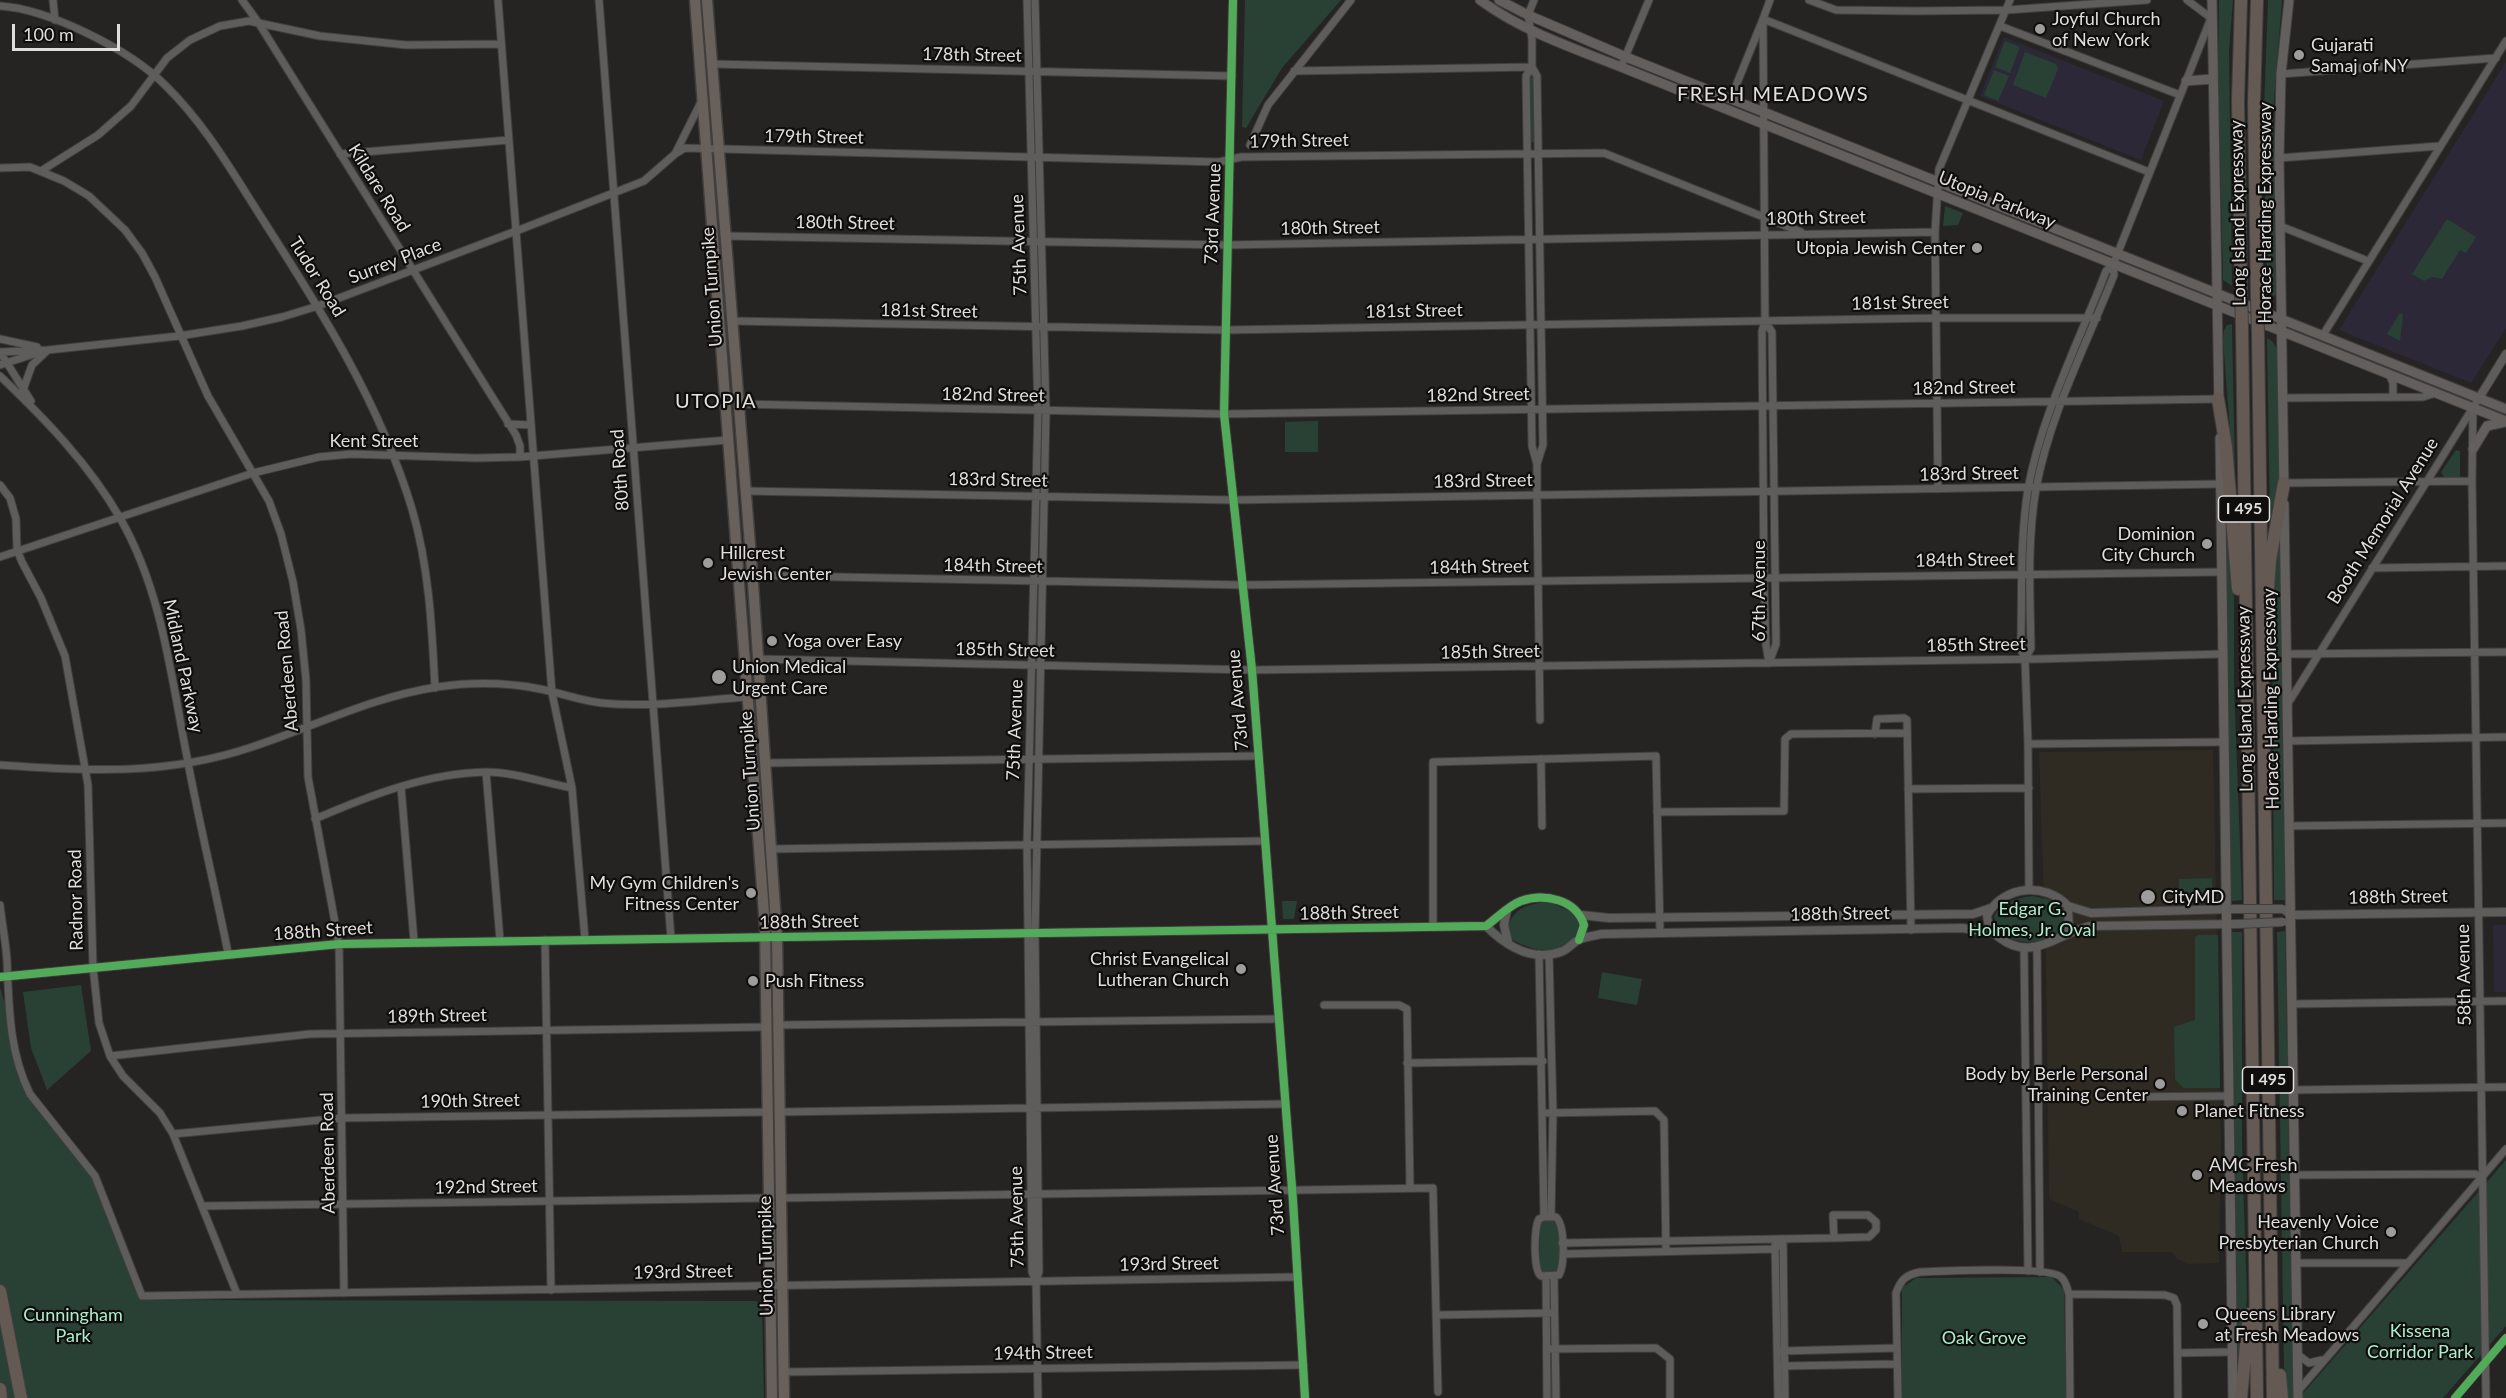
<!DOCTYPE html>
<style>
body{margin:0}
#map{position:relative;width:2506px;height:1398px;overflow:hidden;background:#252423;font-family:Lato,sans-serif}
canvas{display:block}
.scale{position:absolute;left:12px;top:24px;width:108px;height:27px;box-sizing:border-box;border:3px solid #dfdedc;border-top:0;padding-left:8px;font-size:18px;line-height:21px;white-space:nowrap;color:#dfdedc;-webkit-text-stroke:4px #0f0e0d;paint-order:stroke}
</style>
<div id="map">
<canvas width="2506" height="1398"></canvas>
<div class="scale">100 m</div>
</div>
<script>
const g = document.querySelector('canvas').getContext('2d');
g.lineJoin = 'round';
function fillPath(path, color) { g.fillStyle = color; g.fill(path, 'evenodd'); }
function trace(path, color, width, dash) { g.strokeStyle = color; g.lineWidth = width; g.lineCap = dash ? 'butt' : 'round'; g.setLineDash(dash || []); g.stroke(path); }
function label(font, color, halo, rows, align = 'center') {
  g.font = font + ' Lato,sans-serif'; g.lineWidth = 4.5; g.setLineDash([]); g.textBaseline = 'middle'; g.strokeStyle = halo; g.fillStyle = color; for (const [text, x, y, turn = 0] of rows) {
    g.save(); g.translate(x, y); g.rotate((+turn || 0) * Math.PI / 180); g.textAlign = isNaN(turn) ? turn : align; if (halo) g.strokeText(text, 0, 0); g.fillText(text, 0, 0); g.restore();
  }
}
fillPath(new Path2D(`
 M2213 750 2221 1137 2219 1263 2188 1264 2177 1259 2172 1252H2122L2119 1236 2079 1219V1212L2049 1199 2046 960 2039 752Z`), '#2f2b23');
fillPath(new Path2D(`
 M2004 37 2164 101 2141 160 1980 96Z
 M2506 62V328L2471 383 2339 330Z
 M2493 925H2506V992H2494Z`), '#2d2837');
fillPath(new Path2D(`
 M1245 0H1341L1282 68 1246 128 1242 127Z
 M2219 0H2233L2229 50 2232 286 2223 280 2218 75Z
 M2268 0H2282L2273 113 2276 294 2270 301 2267 300 2264 109Z
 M2005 41 2020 47 2010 73 1995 67Z
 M2025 52 2056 64 2058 69 2046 98 2013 85Z
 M1994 70 2009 76 1998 101 1984 95Z
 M1530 75 1534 76V143L1530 141Z
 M1945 206 1963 213 1958 225 1943 226Z
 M2447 219 2476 237 2466 253 2460 250 2442 279 2432 277 2424 281 2412 274Z
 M2400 313 2403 314 2400 341 2387 334Z
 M2232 324 2235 475 2232 455 2223 340 2224 330 2227 325Z
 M2267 338 2272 341 2277 348 2279 479 2270 519Z
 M1318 421V452H1285V422Z
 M2456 450 2460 451V477H2444L2441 472Z
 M2226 500 2234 597V684L2242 900 2231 901Z
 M2280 527 2285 900H2274L2272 573Z
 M2212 878 2213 898H2179V879Z
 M2033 896 2054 901 2066 910C2067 914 2068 921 2067 925 2065 930 2058 934 2053 936 2034 945 2016 944 1999 932L1994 916C2002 901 2018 898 2033 896Z
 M1282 901H1297L1294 919H1283Z
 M1547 901 1578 915 1581 928C1565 956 1538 954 1513 940L1508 927C1515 906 1527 906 1547 901Z
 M2285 931 2292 1333 2293 1398H2286L2284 1368 2277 932Z
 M2232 932H2242V1147L2247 1297 2245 1325 2238 1375Z
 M2198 935H2218L2220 1088H2183L2175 1079 2174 1027 2195 1020V937Z
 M1602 972 1642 979 1637 1005 1598 998Z
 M81 985 91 1051 47 1090 31 1048 23 992Z
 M0 987 27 1082 49 1119 97 1178 141 1300 756 1301 762 1305 764 1398H0Z
 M2506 1160V1326L2443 1398H2299Z
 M1544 1221H1553L1559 1225V1267L1554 1273H1546L1540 1270V1226Z
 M2052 1277 2064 1290 2066 1398H1902V1288L1916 1278Z`), '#294034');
const minor = new Path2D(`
 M53 0 55 20
 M242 0 258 22 516 435 520 446V457
 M498 0 552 693 572 788 585 939
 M599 0 671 938
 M1027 0 1038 411 1027 845 1032 1272 1036 1281
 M1035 0 1046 411 1035 934 1039 1272 1036 1281 1038 1398
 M1534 0 1528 15 1532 39V67L1537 76 1543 445 1537 464V495L1540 720
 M1809 0 1836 10 1916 11 2007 10 2147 0
 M0 6C49 9 130 50 165 85 205 124 233 173 263 220 322 312 380 403 412 509 429 566 432 628 435 688
 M2000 26 2180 95
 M711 64 1232 76
 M1532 67 1526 76 1532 446 1537 464
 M1621 67 1649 0
 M1294 71 1532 67
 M2281 74 2496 58
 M1731 98 1763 19 2149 172
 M1250 145 1268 105 1351 0
 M340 154 509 140
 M675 154 685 148 1219 162 1241 157 1604 153 1801 232
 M2279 158 2440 146
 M0 168 30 167 64 181 89 196 125 230 142 253 155 277 208 396 269 501 281 534 293 582 301 630 306 680 308 777 339 944 344 1293
 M41 171 98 135 131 106 167 58 190 40 220 26 249 21 320 36 406 45 501 44
 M2280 226 2368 261
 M726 236 1227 245 1935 232
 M732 321 1225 330 1936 318H2097
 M1765 321 1772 332 1776 644 1769 663
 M2323 335 2506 41
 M0 339 37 347
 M0 352 48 350 179 336 242 326 282 317 318 306 524 228 644 181 675 154 702 100
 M0 352 31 401
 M0 365 37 353
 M2389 374 2393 383V397
 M0 376C44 418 89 464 120 518 162 591 171 676 187 757 199 823 215 887 228 953
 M23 390 32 365 48 350
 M2283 398 2423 397 2436 393
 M738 404 1224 414 2218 399
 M2473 407 2472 481 2486 1398
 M508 424 530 425
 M2284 483 2472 481
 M0 485 10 498 16 519 17 550 22 562 41 598 65 656 88 785 93 967 99 1023 110 1056 123 1076 160 1113 173 1134 237 1294
 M1938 489 1935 232 1939 169 2010 0
 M745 491 1233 500 2221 484
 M0 557 253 473 319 457 351 454 476 458 520 457 728 440
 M2372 568 2506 566
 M737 575 1243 585 2221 572
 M2286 654 2506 652
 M758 659 1252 670 2038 659 2223 654
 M2025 659 2031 648C2030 595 2027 541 2036 489 2049 416 2087 343 2114 275L2113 265
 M1769 663 1766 645 1764 585 1762 331 1765 321 1763 19 1770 0
 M2287 705 2479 398
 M1875 734 1877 719 1904 718 1907 720 1911 930
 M2288 741 2506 737
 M2028 744 2223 742
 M1541 759 1542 826
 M766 763 1258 756
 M0 765C88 771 166 776 252 747 313 727 372 697 437 687 472 682 505 682 540 689 561 693 581 701 602 703 650 708 700 700 747 697
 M486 772 500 940
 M401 787 414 941
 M1908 789 2029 788
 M1657 812 1784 811 1785 739 1791 734 1907 733
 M315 819C368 796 427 773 486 772 515 772 544 783 572 788
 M2289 826 2506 823
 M772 849 1264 841
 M2029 890 2028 744 2025 659 2022 652 2021 639C2022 589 2020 539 2028 489 2040 421 2075 349 2101 284L2106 271 2113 265 2211 18 2187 0
 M0 905C2 924 6 943 7 961 9 1007 9 1052 30 1094L95 1176 142 1296 1297 1277
 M1433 927V762L1656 756 1660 933
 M545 940 551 1290
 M2024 948 2028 1271
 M2037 948 2040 1272
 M1539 954 1544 1217
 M1549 954 1553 1113 1551 1216
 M2292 1004 2506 1001
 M1324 1005H1399L1407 1009 1410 1188
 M779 1025 1277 1019
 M110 1056 310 1034 766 1027
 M1407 1063 1543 1061
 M2293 1090 2506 1087
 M2124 1097 2228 1096
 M779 1112 1284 1104
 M1548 1113 1655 1111 1664 1120 1666 1251
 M173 1134 342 1118 768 1112
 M2294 1175 2475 1174 2482 1177
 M782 1198 1433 1188 1438 1392
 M203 1206 769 1198
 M1833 1215H1868L1876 1222V1230L1869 1237 1834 1238Z
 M1544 1217H1556C1565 1225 1565 1264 1559 1275L1541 1276C1533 1270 1534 1228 1539 1219Z
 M1783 1239 1785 1398
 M1562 1243 1834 1238
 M1775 1245 1778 1398
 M1563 1254 1775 1249 1783 1239
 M2295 1263H2407
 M1546 1277 1547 1398
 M1554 1277 1556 1398
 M2069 1294 2165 1295 2174 1298 2177 1305 2178 1398
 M1436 1315 1550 1313
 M1547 1349 1656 1348 1670 1359V1398
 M1782 1351 1897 1348
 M2178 1353 2231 1352
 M2297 1354 2309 1363 2321 1360
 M1783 1366 1897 1364
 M783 1372 1304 1365
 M2298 1391 2506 1149
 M1898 1398 1896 1293C1901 1279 1906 1275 1920 1272 1943 1271 2049 1266 2061 1277 2066 1281 2067 1288 2069 1294L2070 1398
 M2455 1398 2506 1338`);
const tertiary = new Path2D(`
 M1233 0 1224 414 1252 670 1293 1201 1305 1398
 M2479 398 2506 354
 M2068 906 2091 913 2233 909
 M1507 910 1504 925 1508 942
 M2286 911 2291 915 2506 912
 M1581 915 1609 918 1973 914 1991 908
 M1486 926C1506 946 1533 963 1563 951 1569 948 1573 943 1578 940 1585 937 1594 936 1601 934L1962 928 1994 933
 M2069 933 2068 906C2045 882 2004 885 1987 915 1988 926 1991 932 2000 938 2033 963 2059 932 2091 926L2238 924
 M0 977 339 944 1486 926C1497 918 1508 906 1521 901 1544 893 1576 899 1584 925L1579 940`);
const secondary = new Path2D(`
 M1480 0C1522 31 1573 48 1621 67L2506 421
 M1499 0 1528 15 1626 57 2506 409
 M2212 0 2219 406
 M2186 81 2212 79
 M2220 438 2233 1398
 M2473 449 2487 426 2506 422
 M2284 490 2279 158 2281 74 2289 0
 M2284 504 2298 1398`);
const primary = new Path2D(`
 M695 0 765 927 772 1398
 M707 0 753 583 777 938 784 1398`);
const motorway = new Path2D(`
 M2257 0 2254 102 2257 296
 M2241 290 2238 101 2241 0
 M2242 328 2257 1398
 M2258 334 2273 1398
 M2218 399 2226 447 2238 589
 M2268 589 2270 560 2284 483
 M0 1291 21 1398
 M2280 1375 2282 1398
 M0 1389 1 1398
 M2241 1398 2249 1314`);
trace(minor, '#403f3e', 9);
trace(tertiary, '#403f3e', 10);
trace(secondary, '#403f3e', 11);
trace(primary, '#403f3e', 13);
trace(motorway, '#403f3e', 14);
trace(minor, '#5e5d5c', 7);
trace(tertiary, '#5e5d5c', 8);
trace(secondary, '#635f5c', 9);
trace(primary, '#68605b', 10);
trace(motorway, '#645953', 12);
const tertiaryBridge = new Path2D(`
 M2233 909H2283
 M2238 924 2283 922`);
const motorwayBridge = new Path2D(`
 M2241 290 2242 328
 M2257 296 2258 334`);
trace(tertiaryBridge, '#403f3e', 10, []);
trace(motorwayBridge, '#403f3e', 14, []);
trace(tertiaryBridge, '#5e5d5c', 8);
trace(motorwayBridge, '#645953', 12);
trace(new Path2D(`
 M1233 0 1224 414 1252 670 1293 1201 1305 1398
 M0 977 339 944 1486 926C1497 918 1508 906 1521 901 1544 893 1576 899 1584 925L1579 940
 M2455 1398 2506 1338`), '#51ab58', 8);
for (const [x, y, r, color] of [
 [2040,29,6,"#9e9d9b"],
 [2299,55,6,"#9e9d9b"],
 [1977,248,6,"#9e9d9b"],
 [2207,544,6,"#9e9d9b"],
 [708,563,6,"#9e9d9b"],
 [772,641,6,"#9e9d9b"],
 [719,677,8,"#9e9d9b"],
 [751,893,6,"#9e9d9b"],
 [2148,897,8,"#9e9d9b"],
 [1241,969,6,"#9e9d9b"],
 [753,981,6,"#9e9d9b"],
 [2160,1084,6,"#9e9d9b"],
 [2182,1111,6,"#9e9d9b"],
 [2197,1175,6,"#9e9d9b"],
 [2391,1232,6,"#9e9d9b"],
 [2203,1324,6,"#9e9d9b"]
]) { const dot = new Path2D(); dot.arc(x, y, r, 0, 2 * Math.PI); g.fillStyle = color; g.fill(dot); trace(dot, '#0f0e0d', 2); }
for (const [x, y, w] of [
 [2244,509,51],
 [2268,1080,51]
]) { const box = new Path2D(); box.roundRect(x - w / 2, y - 13, w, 26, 4.5); g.fillStyle = '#0f0e0d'; g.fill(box); trace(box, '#dfdedc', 1.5); }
label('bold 16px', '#dfdedc', null, [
 ["I 495",2244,509],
 ["I 495",2268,1080]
]);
label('18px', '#dfdedc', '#0f0e0d', [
 ["Joyful Church",2052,19],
 ["of New York",2052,40],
 ["Gujarati",2311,45],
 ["Samaj of NY",2311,66],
 ["Utopia Jewish Center",1965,248,"right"],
 ["Dominion",2195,534,"right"],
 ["City Church",2195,555,"right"],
 ["Hillcrest",720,553],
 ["Jewish Center",720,574],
 ["Yoga over Easy",784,641],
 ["Union Medical",732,667],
 ["Urgent Care",732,688],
 ["My Gym Children's",739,883,"right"],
 ["Fitness Center",739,904,"right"],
 ["CityMD",2162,897],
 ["Christ Evangelical",1229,959,"right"],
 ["Lutheran Church",1229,980,"right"],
 ["Push Fitness",765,981],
 ["Body by Berle Personal",2148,1074,"right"],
 ["Training Center",2148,1095,"right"],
 ["Planet Fitness",2194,1111],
 ["AMC Fresh",2209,1165],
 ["Meadows",2209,1186],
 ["Heavenly Voice",2379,1222,"right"],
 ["Presbyterian Church",2379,1243,"right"],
 ["Queens Library",2215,1314],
 ["at Fresh Meadows",2215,1335]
], 'left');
label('18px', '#dfdedc', '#0f0e0d', [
 ["178th Street",972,55,1],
 ["179th Street",814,137,1],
 ["179th Street",1299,141,-1],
 ["Kildare Road",379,188,58],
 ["Utopia Parkway",1997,200,22],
 ["Long Island Expressway",2238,213,-91],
 ["Horace Harding Expressway",2265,213,-90],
 ["73rd Avenue",1213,214,-88],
 ["180th Street",1816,218,-1],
 ["180th Street",845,223,1],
 ["180th Street",1330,228,-1],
 ["75th Avenue",1019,245,-92],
 ["Surrey Place",395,261,-21],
 ["Tudor Road",317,277,58],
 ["Union Turnpike",712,287,-94],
 ["181st Street",1900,303,-1],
 ["181st Street",929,311,1],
 ["181st Street",1414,311,-1],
 ["182nd Street",1964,388,-1],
 ["182nd Street",993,395,1],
 ["182nd Street",1478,395,-1],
 ["Kent Street",374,441],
 ["80th Road",620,470,-94],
 ["183rd Street",1969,474,-1],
 ["183rd Street",998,480,1],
 ["183rd Street",1483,481,-1],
 ["Booth Memorial Avenue",2383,521,-58],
 ["184th Street",1965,560,-1],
 ["184th Street",993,566,1],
 ["184th Street",1479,567,-1],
 ["67th Avenue",1759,591,-90],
 ["185th Street",1976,645,-1],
 ["185th Street",1005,650,1],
 ["185th Street",1490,652,-1],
 ["Midland Parkway",183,666,78],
 ["Aberdeen Road",287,671,-95],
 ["Long Island Expressway",2245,699,-91],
 ["Horace Harding Expressway",2271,699,-91],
 ["73rd Avenue",1238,700,-95],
 ["75th Avenue",1015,730,-88],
 ["Union Turnpike",750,771,-94],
 ["188th Street",2398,897,-1],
 ["Radnor Road",76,900,-91],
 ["188th Street",1349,913,-1],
 ["188th Street",1840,914,-1],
 ["188th Street",809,922,-1],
 ["188th Street",323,931,-4],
 ["58th Avenue",2464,975,-91],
 ["189th Street",437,1016,-1],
 ["190th Street",470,1101,-1],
 ["Aberdeen Road",328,1153,-91],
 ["73rd Avenue",1275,1185,-94],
 ["192nd Street",486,1187,-1],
 ["75th Avenue",1017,1217,-91],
 ["Union Turnpike",766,1256,-91],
 ["193rd Street",1169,1264,-1],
 ["193rd Street",683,1272,-1],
 ["194th Street",1043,1353,-1]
]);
label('18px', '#adedcb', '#0f0e0d', [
 ["Edgar G.",2032,909],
 ["Holmes, Jr. Oval",2032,930],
 ["Cunningham",73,1315],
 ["Park",73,1336],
 ["Kissena",2420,1331],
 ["Corridor Park",2420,1352],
 ["Oak Grove",1984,1338]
]);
g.letterSpacing = '1.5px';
label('20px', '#e2e0db', '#0f0e0d', [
 ["FRESH MEADOWS",1773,95],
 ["UTOPIA",716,402]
]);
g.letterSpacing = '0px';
</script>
